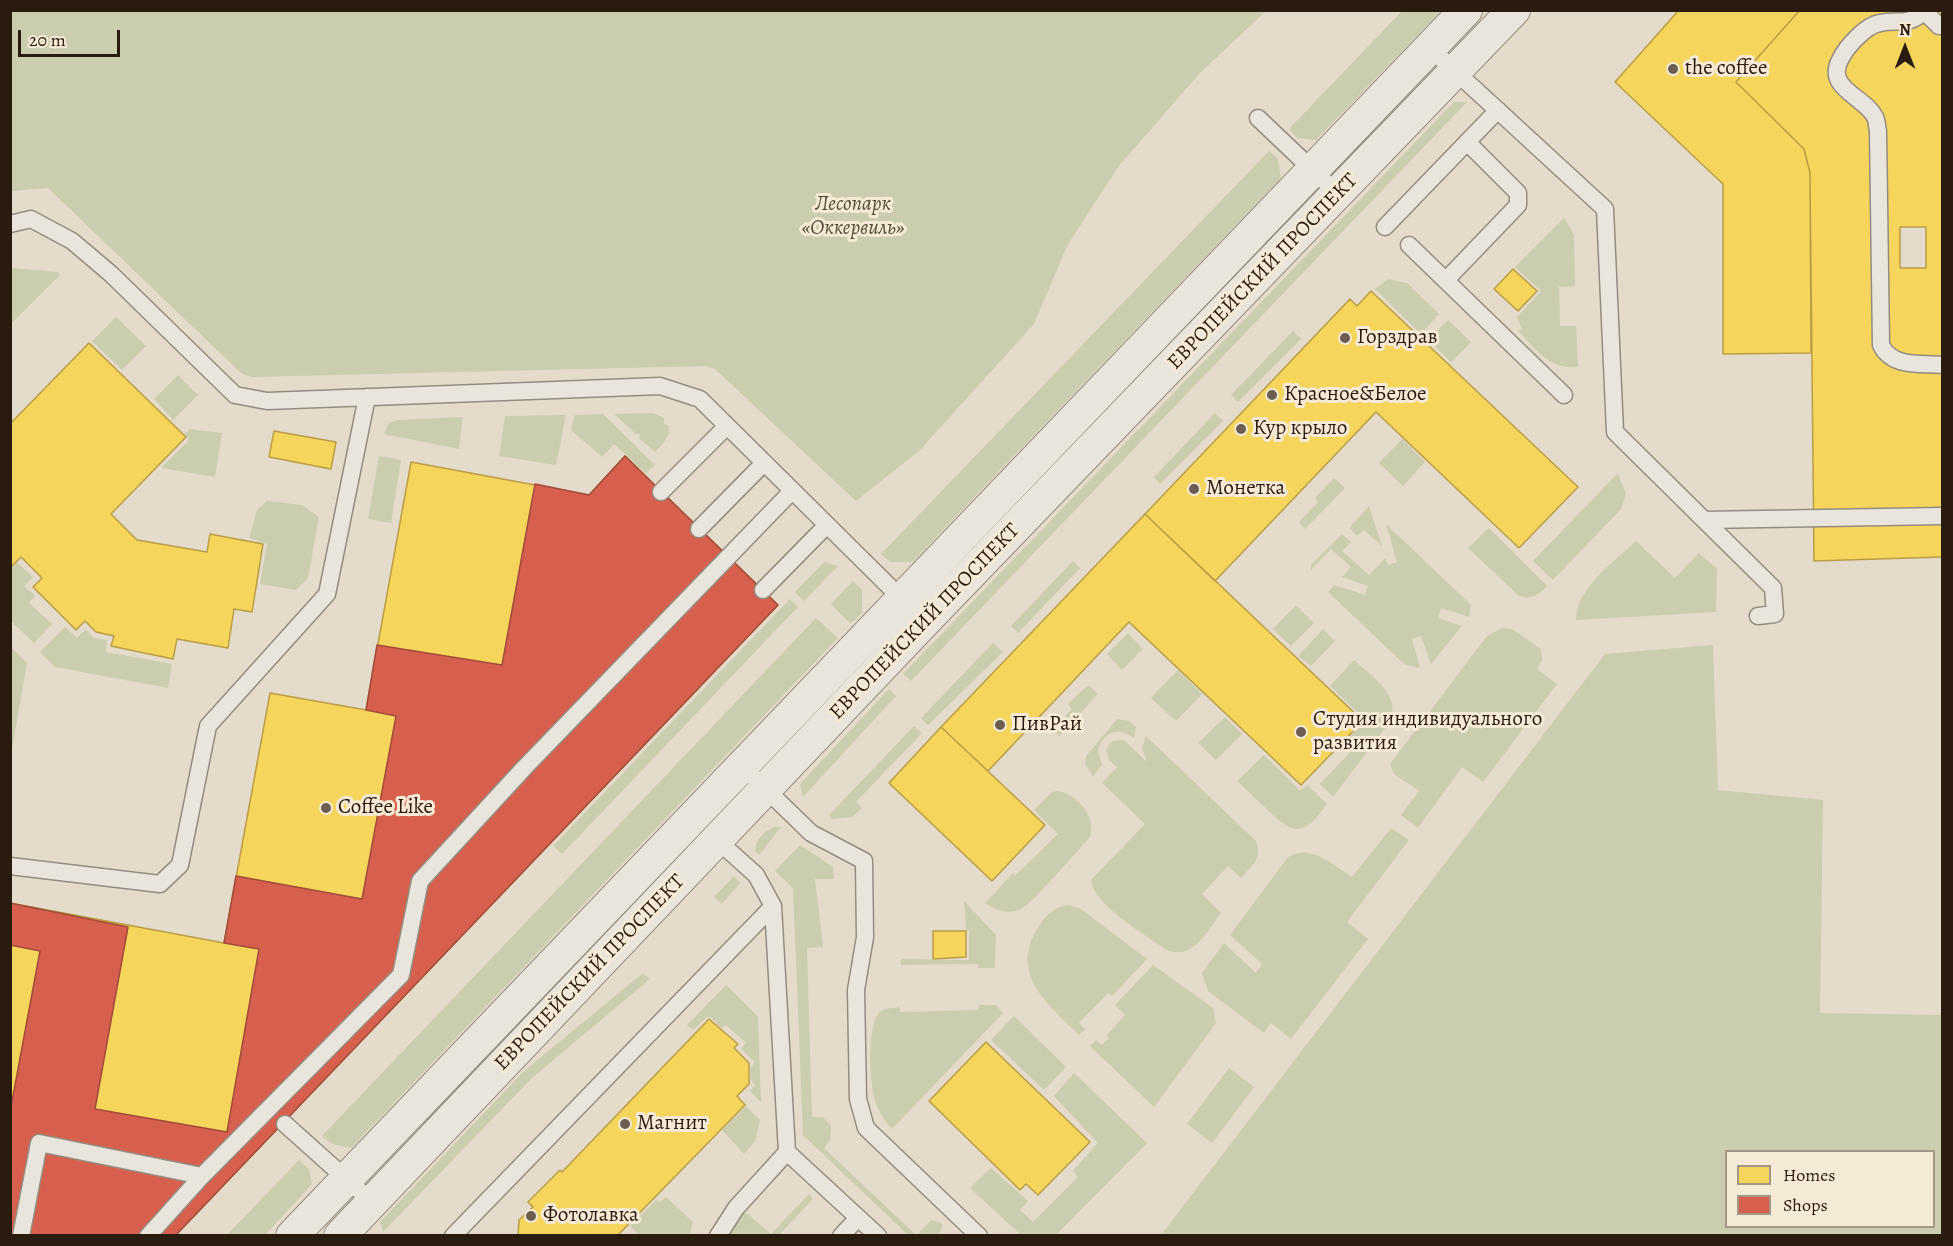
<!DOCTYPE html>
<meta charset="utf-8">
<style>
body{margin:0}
#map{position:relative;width:1953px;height:1246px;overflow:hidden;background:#e5dbca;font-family:Alegreya,serif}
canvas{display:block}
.frame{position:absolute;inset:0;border:12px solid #2a1b0f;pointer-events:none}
.legend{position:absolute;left:1725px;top:1150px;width:210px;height:78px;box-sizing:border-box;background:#f5ead5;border:2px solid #a49786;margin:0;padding:8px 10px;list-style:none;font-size:18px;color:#2a1b0f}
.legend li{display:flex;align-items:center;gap:12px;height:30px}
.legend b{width:30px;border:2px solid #a49786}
.north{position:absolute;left:1875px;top:18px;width:60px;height:60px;-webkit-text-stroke:4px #f5ead5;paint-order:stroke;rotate:0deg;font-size:16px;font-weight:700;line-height:24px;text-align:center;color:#2a1b0f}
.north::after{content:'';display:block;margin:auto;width:21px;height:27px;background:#2a1b0f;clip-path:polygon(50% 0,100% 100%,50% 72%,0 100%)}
.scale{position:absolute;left:18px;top:30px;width:102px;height:27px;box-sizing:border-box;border:3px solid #2a1b0f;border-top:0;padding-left:8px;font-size:18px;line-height:21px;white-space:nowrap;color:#2a1b0f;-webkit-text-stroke:4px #f5ead5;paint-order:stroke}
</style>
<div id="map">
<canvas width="1953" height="1246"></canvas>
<div class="frame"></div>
<ul class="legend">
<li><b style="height:16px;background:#f6d55c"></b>Homes</li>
<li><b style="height:16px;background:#d6604d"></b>Shops</li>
</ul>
<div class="north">N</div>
<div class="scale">20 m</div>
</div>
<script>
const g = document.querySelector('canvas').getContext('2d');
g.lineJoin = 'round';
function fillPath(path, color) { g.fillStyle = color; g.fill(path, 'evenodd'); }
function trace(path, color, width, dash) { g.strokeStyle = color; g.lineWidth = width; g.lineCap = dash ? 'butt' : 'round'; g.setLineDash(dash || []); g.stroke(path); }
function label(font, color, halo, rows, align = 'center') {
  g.font = font + ' Alegreya,serif'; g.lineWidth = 6; g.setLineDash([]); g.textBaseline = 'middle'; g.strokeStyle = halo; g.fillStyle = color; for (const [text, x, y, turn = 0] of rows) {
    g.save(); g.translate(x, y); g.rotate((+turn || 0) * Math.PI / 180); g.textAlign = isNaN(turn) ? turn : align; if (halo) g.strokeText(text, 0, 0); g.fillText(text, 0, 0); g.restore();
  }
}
fillPath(new Path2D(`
 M10 11 11 10 1266 11 1200 73 1118 167 1067 246 1034 324 919 451 856 501 715 369 706 366 252 377 242 374 48 188 11 191Z
 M1402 11H1441L1316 140 1297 138 1289 129Z
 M1454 102H1467L911 681 903 674Z
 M1269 151 1278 159 1281 178 912 562H890L881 554Z
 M1564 218 1574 235 1575 286 1559 287 1560 326H1576L1578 367C1549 370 1537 350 1518 331L1522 329 1517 317 1541 291 1515 267Z
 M11 268 58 272 60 275 11 324Z
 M1388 279 1407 283 1439 314 1421 334 1375 289Z
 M116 317 146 346 122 370 92 341Z
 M1448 320 1471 342 1451 362 1428 340Z
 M1293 331 1301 339 1238 402 1231 395Z
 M178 375 198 395 173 420 154 399Z
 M653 413 664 418V424L668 425C672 437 662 444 655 452L639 438 640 434H636L614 414Z
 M1215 413 1223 421 1160 484 1154 477Z
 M603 414 655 465 646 474 614 444 602 457 571 430 575 415Z
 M566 415 556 465 499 456 505 416Z
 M463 417 459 449 384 434 389 423 397 420Z
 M190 429 222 433 215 477 161 468 189 440 185 434Z
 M1402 439 1425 462 1403 486 1379 463Z
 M379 456 401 460 391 523 368 519Z
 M1618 473 1626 494 1621 509 1553 580 1533 561Z
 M1334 478 1345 488 1305 529 1299 522 1318 502 1315 498Z
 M267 501 302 505 319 517 308 578 296 590 260 584 267 544 249 538 257 510Z
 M1369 506 1382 546 1364 530 1357 536 1349 528Z
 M1386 524 1471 605 1469 617 1441 608 1438 618 1462 626 1431 664 1421 636 1412 639 1420 668 1404 664 1328 592 1334 585 1365 595 1368 586 1342 577 1351 567 1331 549 1311 570V565L1342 534 1351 542 1342 551 1369 575 1385 558 1388 565 1397 562Z
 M1489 528 1547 586C1538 595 1531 600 1519 596L1468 548Z
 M1636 541 1675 578 1699 553 1717 569 1716 612 1576 620C1577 587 1613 563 1636 541Z
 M1073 561 1080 568 1018 633 1011 626Z
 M17 562 33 577 24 586 35 596 29 603 52 624 34 643 11 621V569Z
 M824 562 838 566 804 601 795 592Z
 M853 581 862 590V613L851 624 831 604Z
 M790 599 798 607 562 854 553 846Z
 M1296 605 1314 623 1291 646 1273 629Z
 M816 618 838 638 351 1148 332 1144 322 1136Z
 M65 627 77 638 86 629 93 638 107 640 106 652 172 664 168 688 55 667 40 652Z
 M1502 628 1512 629 1541 649 1542 661 1537 669 1557 684 1483 782 1462 767 1418 828 1401 815 1419 791 1394 774 1390 764 1487 636Z
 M1323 629 1335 641 1311 666 1298 656Z
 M1128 633 1143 649 1122 670 1107 654Z
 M993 643 1003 652 928 725 921 718Z
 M1713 645 1718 790 1823 800 1820 1013 1942 1015V1235H1161L1605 654ZM1726 1152H1934V1226H1726Z
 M11 647 27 663 11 755Z
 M1354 660C1372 677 1403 695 1389 723L1333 797 1320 784 1358 744 1349 735 1363 718 1330 686Z
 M1178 670 1202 694 1176 721 1151 698Z
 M1088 685 1098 694 1059 736 1052 729 1072 709 1068 704Z
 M889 689 896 696 803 797 800 784Z
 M1225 717 1242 734 1216 760 1198 743Z
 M1117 719 1129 721 1136 727 1134 738C1119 726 1102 732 1098 751L1102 765 1093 776 1085 764 1086 756Z
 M914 726 922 733 856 802 862 808 852 817 832 819 829 815Z
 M1146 736 1256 841C1263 858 1252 866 1241 878L1228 866 1202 894 1221 913C1207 932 1192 962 1165 949 1145 934 1093 905 1091 880L1145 824 1102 783 1117 767 1109 760 1106 749 1112 741 1124 740 1147 762 1142 748Z
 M1264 755 1300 791 1308 785 1327 804C1307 831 1298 839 1272 814 1260 803 1249 792 1237 781Z
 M1058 791C1077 794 1097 818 1090 837 1077 851 1034 902 1021 909 1008 915 995 910 985 903L1013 873 1015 876 1058 834 1034 810 1052 792Z
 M775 827H781L759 855 755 851C755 840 765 830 775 827Z
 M1391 828 1409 840 1347 922 1368 939 1291 1039 1271 1023 1264 1033 1208 991 1202 973 1224 943 1256 973 1262 964 1230 935 1288 857C1312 843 1332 865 1352 877Z
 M800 845 833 867 834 879H815L823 947 807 948 812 1117H823L831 1126 830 1140 824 1148 916 1235H908L803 1135 793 888 775 871Z
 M734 876 740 883 722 904 714 897Z
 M964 901 996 935 995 968H978V964L901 965V959L969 960V931L966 930Z
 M1069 905 1081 909 1147 959 1112 996 1108 993 1079 1023 1085 1029 1079 1035C1049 1005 1009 975 1037 929 1045 916 1053 907 1069 905Z
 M1153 965 1213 1008 1216 1023 1154 1107 1090 1046 1096 1040 1102 1045 1109 1038 1107 1035 1125 1015 1115 1005Z
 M643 973 650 979 532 1078 383 1232 380 1222 524 1071Z
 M726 985 758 1017 761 1102 750 1091 755 1085 751 1080 750 1069 755 1062 741 1049 746 1043 726 1025 722 1028 710 1017H707L693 1030 687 1025Z
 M979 1005H996L1003 1013 892 1129C884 1121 877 1109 874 1097 870 1080 866 1022 881 1011 886 1008 894 1008 900 1007V1012L978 1010Z
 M1014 1016 1066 1067 1044 1090 991 1040Z
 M1229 1068 1254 1087 1212 1143 1187 1124Z
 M1074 1073 1147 1143 1056 1235H1021L970 1188 991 1168 1028 1201 1020 1210 1033 1222 1078 1177 1073 1171 1098 1143 1054 1096Z
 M746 1106 760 1120 755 1141 744 1154 722 1130Z
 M299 1160 309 1169 312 1184 265 1235H227Z
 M809 1194 813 1199 779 1235 729 1236 742 1213 748 1214 771 1234Z
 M666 1197 693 1222 690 1235H639L630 1226 656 1200 660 1202Z
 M931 1220 942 1223 941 1231 937 1235H917Z`), '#cacdae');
const homes = new Path2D(`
 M1679 10H1800L1736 82 1804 149 1810 173 1811 353 1723 354V184L1615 82Z
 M1800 10H1942V557L1814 561 1810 173 1804 149 1736 82Z
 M1900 227H1926V268H1900Z
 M1513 269 1537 291 1518 311 1494 289Z
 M1371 291 1578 487 1519 548 1376 412 1215 581 1145 514 1350 299 1357 306Z
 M89 343 186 437 111 514 137 540 207 552 210 534 263 544 252 612 234 609 228 648 177 639 173 659 111 646 114 636 96 632 85 621 76 630 33 587 42 578 21 557 10 568V424Z
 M274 431 336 442 331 469 269 457Z
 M625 456 778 605 175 1236H10V903L224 943 270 693 366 710 411 462 589 495Z
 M1145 514 1363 721 1301 785 1129 622 988 771 941 727Z
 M941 727 1045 825 992 881 889 783Z
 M933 931H966V957L933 959Z
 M709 1019 738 1044 734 1048 749 1063V1084L737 1096 745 1105 617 1236H518L519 1220 533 1207 528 1202 560 1170 562 1172Z
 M986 1042 1090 1142 1038 1195 1026 1184 1020 1190 929 1101Z`);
fillPath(homes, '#f6d55c');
trace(homes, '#b99d45', 1.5);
const shops = new Path2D(`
 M625 456 778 605 175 1236H10V1112L40 951 10 945V903L128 927 95 1109 227 1132 259 949 224 943 236 876 362 899 396 716 366 710 377 645 502 665 535 484 589 495Z`);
fillPath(shops, '#d6604d');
trace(shops, '#a24b3a', 1.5);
const service = new Path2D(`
 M1923 10 1939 26H1942
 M1923 13C1906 26 1899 19 1880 23 1866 25 1846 47 1840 60 1825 88 1865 97 1875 117 1877 121 1877 127 1878 131L1881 345C1892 368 1920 363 1942 365
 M1431 49 1605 209 1615 432 1773 588 1775 614 1758 616
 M1258 118 1338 194
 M10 224 31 219 72 241 111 274 235 395 267 401 660 386 700 399 906 603
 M1385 227 1498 110
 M1409 245 1564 395
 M1446 280 1518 205V193L1467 142
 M661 492 727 426
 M1704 520 1942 516
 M699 529 763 464
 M763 590 826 526
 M741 765 811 833 864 861 865 937 856 990 858 1099 866 1128 979 1236
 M10 866 160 884 180 865 208 726 327 594 367 397
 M285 1124 372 1202
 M787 1152 878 1236
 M21 1236 39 1143 202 1176
 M148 1236 202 1176 401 975 420 881 525 767 791 492
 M453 1236 773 906 756 875 717 840
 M718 1236 736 1208 787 1152 773 906
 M841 1236 858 1218`);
const minor = new Path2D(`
 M292 1236 1466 10
 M340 1236 925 621 1514 10`);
trace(service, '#948c81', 19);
trace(minor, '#948c81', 34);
trace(service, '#eae5dc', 16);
trace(minor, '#eae5dc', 32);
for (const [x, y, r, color] of [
 [1673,69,6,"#6b5e50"],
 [1345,338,6,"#6b5e50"],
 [1272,395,6,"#6b5e50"],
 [1241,429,6,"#6b5e50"],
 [1194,489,6,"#6b5e50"],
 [1000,725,6,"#6b5e50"],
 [1301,732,6,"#6b5e50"],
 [326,808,6,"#6b5e50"],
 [625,1124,6,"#6b5e50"],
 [531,1216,6,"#6b5e50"]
]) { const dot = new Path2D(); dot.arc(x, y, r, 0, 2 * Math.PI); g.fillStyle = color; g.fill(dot); trace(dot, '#f5ead5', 2); }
label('21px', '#2a1b0f', '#f5ead5', [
 ["the coffee",1685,69],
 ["Горздрав",1357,338],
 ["Красное&Белое",1284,395],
 ["Кур крыло",1253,429],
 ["Монетка",1206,489],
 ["Студия индивидуального",1313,720],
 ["развития",1313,744],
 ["ПивРай",1012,725],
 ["Coffee Like",338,808],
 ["Магнит",637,1124],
 ["Фотолавка",543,1216]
], 'left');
label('italic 21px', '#534d38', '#f5ead5', [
 ["Лесопарк",853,205],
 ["«Оккервиль»",853,229]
]);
label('21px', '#2a1b0f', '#f5ead5', [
 ["ЕВРОПЕЙСКИЙ ПРОСПЕКТ",1263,272,-46],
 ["ЕВРОПЕЙСКИЙ ПРОСПЕКТ",925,622,-46],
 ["ЕВРОПЕЙСКИЙ ПРОСПЕКТ",590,973,-46]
]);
</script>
